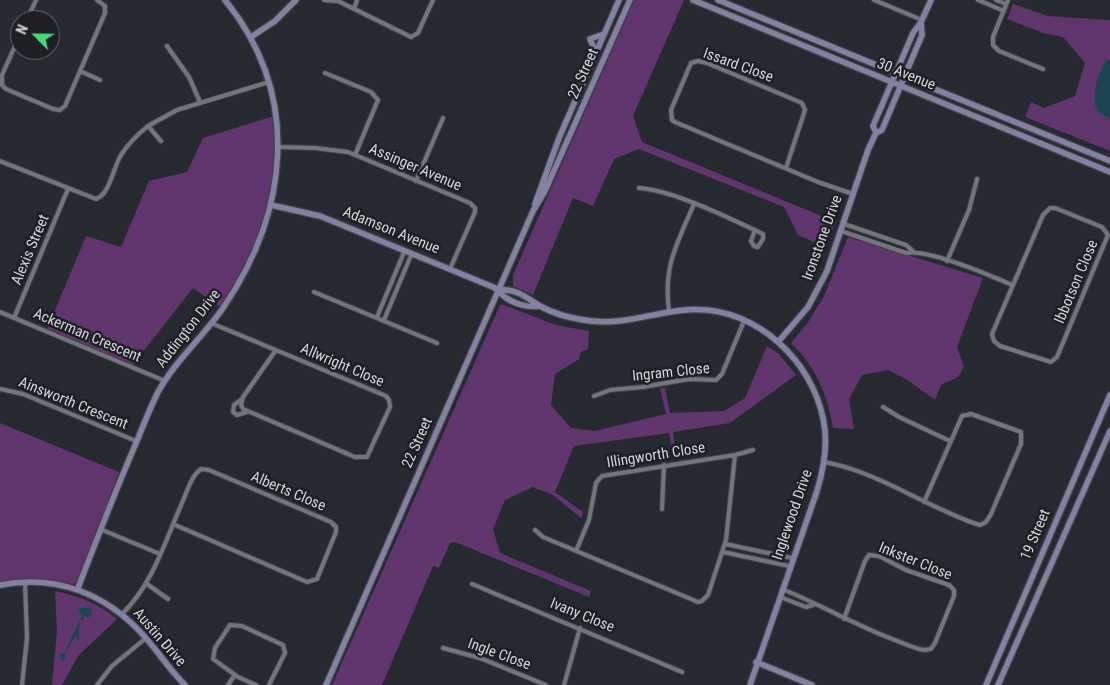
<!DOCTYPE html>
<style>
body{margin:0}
#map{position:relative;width:1110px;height:685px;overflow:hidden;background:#26292f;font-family:"Roboto Condensed",sans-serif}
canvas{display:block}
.north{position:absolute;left:10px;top:10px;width:50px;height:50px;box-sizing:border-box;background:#1d1f25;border:1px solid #66676d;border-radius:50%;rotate:293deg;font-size:14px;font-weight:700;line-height:20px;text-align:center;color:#d3d4d9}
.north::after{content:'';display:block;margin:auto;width:18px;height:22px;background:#49d778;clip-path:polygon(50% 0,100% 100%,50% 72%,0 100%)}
</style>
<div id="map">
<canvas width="1110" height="685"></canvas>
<div class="north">N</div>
</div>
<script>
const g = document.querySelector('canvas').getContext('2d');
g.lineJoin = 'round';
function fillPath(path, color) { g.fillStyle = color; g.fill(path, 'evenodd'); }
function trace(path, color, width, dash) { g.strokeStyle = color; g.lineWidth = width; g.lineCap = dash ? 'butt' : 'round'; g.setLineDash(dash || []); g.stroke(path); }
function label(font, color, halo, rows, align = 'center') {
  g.font = font + ' "Roboto Condensed",sans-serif'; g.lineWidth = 5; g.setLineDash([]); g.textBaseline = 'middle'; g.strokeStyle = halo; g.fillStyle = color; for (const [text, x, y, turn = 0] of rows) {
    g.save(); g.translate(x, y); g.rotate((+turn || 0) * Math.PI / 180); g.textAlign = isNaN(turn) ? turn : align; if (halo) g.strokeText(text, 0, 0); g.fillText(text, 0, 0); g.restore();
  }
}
fillPath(new Path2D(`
 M634 0H684L633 116 642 142 836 222 825 247 798 235 784 207 639 149 614 159 593 206 573 198 533 295 513 286V275Z
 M1013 4 1048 16 1110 20V151L1025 117 1031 102 1044 108 1075 96 1085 63 1063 37 1043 33 1007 19Z
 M277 115V173L259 240 223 309 193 288 131 367 46 332 86 236 121 247 149 181 187 172 203 138Z
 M848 237 983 278 957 347 964 367 958 377 941 385 935 400 906 379 888 370 862 375 849 399 854 429 833 428C828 395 815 366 791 343L808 322 824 296Z
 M500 305H504L556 325 589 331 588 349 581 352 579 359 555 374 551 405 571 428 594 431 666 414 660 388H665L670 413 724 411 745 398 767 346 779 354 796 375 730 423 673 432 677 457H673L669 433 574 446 555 492 583 512 581 518 553 495 533 487 505 500 493 529 500 553 591 591 589 597 455 542 450 543 439 568 433 566 382 685H332Z
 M0 423 119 472 77 582 73 584 0 585Z
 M55 591C79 596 98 603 117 619L78 656 62 685H52L57 631Z`), '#60346d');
fillPath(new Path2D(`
 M1107 60H1110V119L1097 111C1091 95 1097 74 1107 60Z
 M81 608H92L91 615 88 618 83 615 84 619 80 621 78 641 76 636 67 650 64 661H61L60 654 65 653C70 639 76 628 82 616L78 610Z`), '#1c4451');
const street = new Path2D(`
 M324 0 337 1
 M336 0 411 37 418 33 433 0
 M874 0 922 20
 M978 0 1004 11
 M996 0 1006 4
 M1008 0 993 37V45L999 51 1043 69
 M354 9 357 0
 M27 20 36 0
 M20 35 2 75V85L6 89 53 109 60 110 65 106 105 13V6L97 0
 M167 46 189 77 200 102
 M80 71 100 80
 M325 73 371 92 378 100 355 155
 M148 126 177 110 269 82
 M279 147 315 148 348 152 470 203 475 208V212L450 269
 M0 161 96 199C110 194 113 168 121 155 128 144 138 134 148 126L161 141
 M786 168 805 110 802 103 707 63 698 61 691 63 671 110 672 120 675 122 818 182 853 194
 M416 181 443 118
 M639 188C673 190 731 219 763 234V239L758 247 754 246 751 241 755 230
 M1050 208H1055L1102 227 1108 235 1057 357 1051 362 1000 346 994 341 992 334 1043 215Z
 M844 224 906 245 914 252
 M841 231 906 253C929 249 989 275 1012 285
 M947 261 969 210 977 179
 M314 292 437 343
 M669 311C663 266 677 244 694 204
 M0 312 165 381
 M377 317 405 250
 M14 318 68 189
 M384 320 412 253
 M211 323 386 396 389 400 390 407 367 457H355L243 409 241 405 243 397 276 350
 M0 389 23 394 136 441
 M594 396 610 390 643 387 689 379 716 380 722 374 744 321
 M242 399 234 405 233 412 237 415 247 412
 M883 407 899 417 950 441
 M824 462C866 469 906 494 945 511 956 516 968 522 980 525L986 522 991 514 1021 444V432L971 414 962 416 924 502
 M662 509 664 465
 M100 529 160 554
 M535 530 543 537 698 602 702 601 708 595 726 540 735 455
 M725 544 792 558
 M576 551 589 520 596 483 602 476 735 455 753 450
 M723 552 789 566
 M147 584 168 599
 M472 584 682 672
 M782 589C820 604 856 626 895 640 905 644 915 649 925 650L931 649 935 643 954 596V590L949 585 906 570 879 556 869 555 865 561 844 619
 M780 597 806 607 813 605
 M122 614C153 584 165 541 182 503 187 492 191 476 201 469L209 470 331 522 336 527V532L317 579 307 582 173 524
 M443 648 480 658 546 685
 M22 685 27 638 25 582
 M97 685 112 666 146 638
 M228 685 235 675
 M256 685 238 677 213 659 215 648 230 625 242 626 283 645 285 653 269 685
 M564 685 580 628`);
const secondary = new Path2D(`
 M693 0 1110 172
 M718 0 1110 161
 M251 37 275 21 296 0
 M596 53 590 39 604 34
 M876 133 873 126 913 33 921 22 931 0
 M535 204 559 138 619 0
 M271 205 320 216 493 287C499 290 500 294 505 297 514 304 529 308 539 306
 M499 290C516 288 527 298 540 306 554 314 575 319 591 321 631 326 667 306 707 310 768 316 819 371 825 431 827 451 823 471 817 491L750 685
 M778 342 808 307 827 271 868 150 876 133 882 130 922 35 921 22
 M0 585C57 574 107 594 145 637 159 653 170 670 185 685
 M78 588C96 541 114 494 134 448 142 429 149 410 158 392 175 361 203 337 223 308 289 211 302 95 225 0
 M756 662 812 685
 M326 685 533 211 545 191 630 0
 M986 685 1110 395
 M998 685 1110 431`);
trace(street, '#424449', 6);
trace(secondary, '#424449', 8);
trace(street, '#72757d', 4);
trace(secondary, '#8480a0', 5.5);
label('15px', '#d3d4d9', '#1d1f25', [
 ["Issard Close",738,66,20],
 ["22 Street",584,74,-66],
 ["30 Avenue",906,75,22],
 ["Assinger Avenue",415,168,23],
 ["Adamson Avenue",391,231,22],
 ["Ironstone Drive",823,238,-70],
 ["Alexis Street",31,250,-67],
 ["Ibbotson Close",1077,282,-67],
 ["Addington Drive",189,329,-52],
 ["Ackerman Crescent",87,336,23],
 ["Allwright Close",342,366,23],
 ["Ingram Close",671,373,-6],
 ["Ainsworth Crescent",73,404,22],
 ["22 Street",418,443,-66],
 ["Illingworth Close",656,456,-9],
 ["Alberts Close",288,492,23],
 ["Inglewood Drive",793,515,-71],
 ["19 Street",1036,535,-67],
 ["Inkster Close",915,562,22],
 ["Ivany Close",582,616,22],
 ["Austin Drive",159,638,49],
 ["Ingle Close",499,655,20]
]);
</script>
